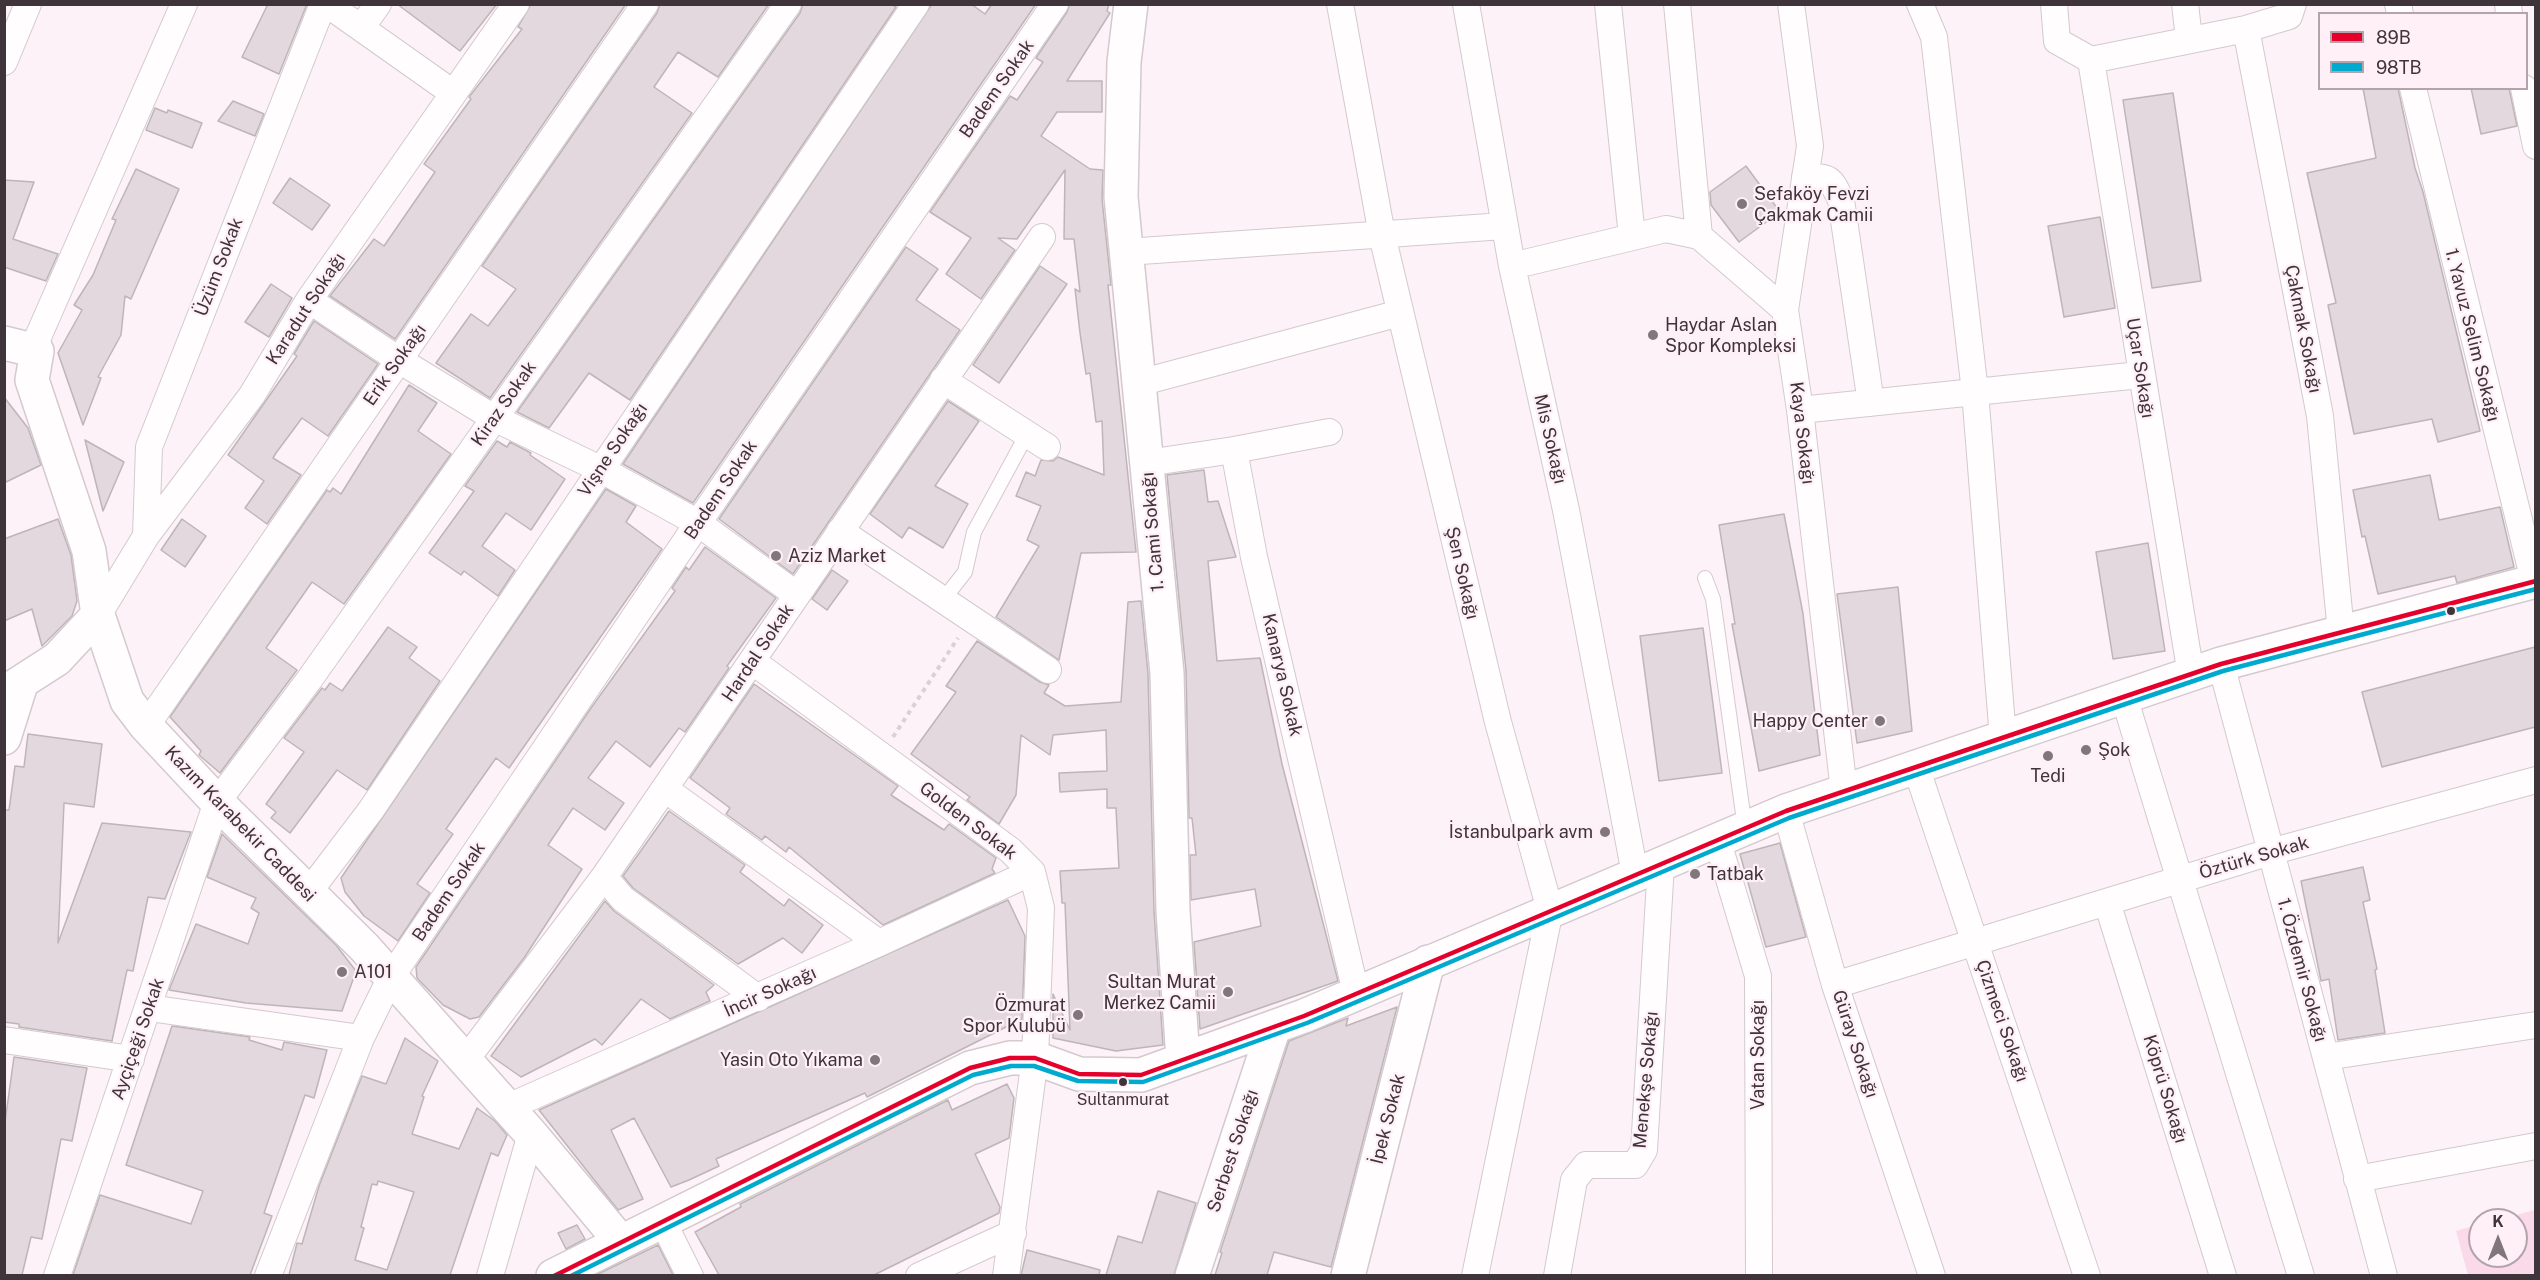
<!DOCTYPE html>
<meta charset="utf-8">
<style>
body{margin:0}
#map{position:relative;width:2540px;height:1280px;overflow:hidden;background:#fcf2f7;font-family:"Public Sans",sans-serif}
canvas{display:block}
.frame{position:absolute;inset:0;border:6px solid #3e3439;pointer-events:none}
.legend{position:absolute;left:2318px;top:12px;width:210px;height:78px;box-sizing:border-box;background:#ffeff6;border:2px solid #b2a4aa;margin:0;padding:8px 10px;list-style:none;font-size:18px;color:#3e3439}
.legend li{display:flex;align-items:center;gap:12px;height:30px}
.legend b{width:30px;border:2px solid #b2a4aa}
.north{position:absolute;left:2468px;top:1208px;width:60px;height:60px;box-sizing:border-box;background:#ffeff6;border:2px solid #b2a4aa;border-radius:50%;rotate:0deg;font-size:16px;font-weight:700;line-height:24px;text-align:center;color:#3e3439}
.north::after{content:'';display:block;margin:auto;width:21px;height:27px;background:#80767c;clip-path:polygon(50% 0,100% 100%,50% 72%,0 100%)}
</style>
<div id="map">
<canvas width="2540" height="1280"></canvas>
<div class="frame"></div>
<ul class="legend">
<li><b style="height:8px;background:#e4002b"></b>89B</li>
<li><b style="height:8px;background:#00a9ce"></b>98TB</li>
</ul>
<div class="north">K</div>
</div>
<script>
const g = document.querySelector('canvas').getContext('2d');
g.lineJoin = 'round';
function fillPath(path, color) { g.fillStyle = color; g.fill(path, 'evenodd'); }
function trace(path, color, width, dash) { g.strokeStyle = color; g.lineWidth = width; g.lineCap = dash ? 'butt' : 'round'; g.setLineDash(dash || []); g.stroke(path); }
function label(font, color, halo, rows, align = 'center') {
  g.font = font + ' "Public Sans",sans-serif'; g.lineWidth = 4.5; g.setLineDash([]); g.textBaseline = 'middle'; g.strokeStyle = halo; g.fillStyle = color; for (const [text, x, y, turn = 0] of rows) {
    g.save(); g.translate(x, y); g.rotate((+turn || 0) * Math.PI / 180); g.textAlign = isNaN(turn) ? turn : align; if (halo) g.strokeText(text, 0, 0); g.fillText(text, 0, 0); g.restore();
  }
}
fillPath(new Path2D(`
 M2535 1210V1275H2468L2456 1231 2480 1224V1256H2516V1220H2497Z`), '#fad9e9');
const building = new Path2D(`
 M268 4H307L279 74 242 57Z
 M397 4H497L460 51Z
 M531 4H626L395 339 330 296 374 239 384 246 435 172 424 164 471 99 469 97 522 29 518 27Z
 M660 4H769L718 77 678 52 654 87 692 113 490 398 436 363 471 314 488 326 516 289 482 266 657 13Z
 M803 4H891L896 7 630 400 589 373 549 428 517 412 800 13Z
 M932 4H971L985 14 992 4H1036L693 503 623 464Z
 M1070 4H1109L1107 11 1110 13 1067 81H1102V112H1057L1041 136 1090 169 1103 170 1102 199 1111 285H1108L1136 552 1081 553 1059 660 996 617 1039 546 1027 540 1041 506 1016 496 1026 472 1035 476 1041 460 1053 461 1058 457 1104 475 1102 421 1096 422 1090 373 1086 374 1080 333 1075 289 1080 292 1074 239H1064L1065 170 1017 239 998 238 1015 250 981 299 946 274 971 238 930 212 1010 96 1017 100 1043 62 1036 58 1067 12Z
 M2363 88H2398L2415 168 2423 192 2480 431 2438 442 2432 419 2354 434 2328 305 2336 303 2307 173 2376 158Z
 M2471 88H2509L2517 126 2481 134Z
 M2173 93 2201 281 2152 288 2123 100Z
 M233 101 264 114 255 136 218 121Z
 M155 108 167 113 168 110 202 123 192 148 146 130Z
 M1746 166 1780 212 1739 242 1711 205 1710 192Z
 M136 169 179 189 131 299 125 296 121 335 98 377 101 378 83 425 58 353 82 310 74 305 93 275 116 220 112 219Z
 M290 178 330 205 312 230 273 203Z
 M4 180 34 182 13 239 58 254 46 281 4 267Z
 M2100 217 2115 308 2064 317 2048 226Z
 M906 247 938 269 916 300 960 330 793 574 719 519Z
 M1040 266 1067 284 999 383 973 365Z
 M271 284 292 298 269 337 245 322Z
 M314 321 378 364 328 436 302 418 276 453 273 458 301 475 267 524 245 508 264 481 228 455 297 356 294 354Z
 M409 385 437 403 418 431 451 454 344 604 312 582 266 648 297 670 220 773 199 755 201 751 170 717 327 490 330 492 333 488 341 494Z
 M4 397 28 428 41 465 4 483Z
 M948 401 979 421 935 486 968 504 943 548 909 527 902 538 870 514Z
 M85 440 124 462 103 511Z
 M497 441 507 447 510 442 531 453 530 455 565 479 531 530 506 513 482 546 515 570 498 596 464 571 461 575 429 553 474 491 465 486Z
 M1204 470 1208 502 1218 501 1236 557 1208 561 1217 661 1260 658 1282 764 1338 981 1200 1029 1194 942 1261 926 1255 889 1191 900 1190 855H1196L1192 818H1189L1186 671 1167 475Z
 M2430 475 2439 520 2500 507 2514 567 2457 583 2455 576 2378 594 2365 536 2362 537 2353 490Z
 M606 489 636 506 626 522 662 549 509 768 496 758 446 829 453 834 417 884 430 893 398 941 364 916 345 892 341 878Z
 M1784 514 1803 614 1820 755 1759 771 1732 624H1735L1719 525Z
 M58 519 71 555 77 601 72 616 42 646 32 609 4 621V539Z
 M182 519 206 536 185 567 161 550Z
 M2148 543 2165 651 2113 659 2096 552Z
 M705 547 776 598 727 666 729 668 685 732 679 728 650 767 616 741 588 778 624 803 605 830 573 808 548 845 582 869 524 958 479 1017 470 1019 443 1005 417 978 416 967 591 708 675 591 672 588 686 567 689 570Z
 M832 570 848 581 827 610 812 599Z
 M1898 587 1912 731 1857 743 1837 594Z
 M1141 601 1148 674 1154 911 1163 1045 1116 1051 1053 1038V994L1070 1030 1065 903H1062L1060 871 1119 868 1116 808H1107V789L1060 792 1059 773 1107 771 1106 730 1053 735 1050 755 1021 735 1016 795 999 824 967 800 970 797 911 754 956 692 946 686 977 641 1040 682 1049 685 1044 693 1065 706 1121 702 1128 602Z
 M388 627 417 647 409 658 440 681 367 790 337 770 290 833 271 818 276 812 266 804 304 752 284 738 322 688 325 690 330 683 342 691Z
 M1703 628 1722 773 1659 781 1640 636Z
 M2535 647V727L2382 767 2362 692Z
 M754 684 898 786 891 795 944 830 949 824 996 858 992 869 995 873 883 925 789 847 786 852 765 836 762 840 726 814 730 808 690 778Z
 M28 734 102 744 94 807 64 803 58 943 102 823 191 832 165 899 148 897 133 971 127 970 112 1041 19 1027V1024L4 1022V810H9L15 766 24 767Z
 M669 811 745 865 740 872 784 906 789 899 823 925 802 953 783 938 738 964 633 888 623 876Z
 M222 834 336 945 356 971 342 1011 246 1003 169 990 196 924 248 944 259 913 251 908 256 898 207 877Z
 M1780 843 1806 937 1766 947 1740 854Z
 M2363 867 2370 900 2363 902 2377 969 2375 970 2385 1033 2338 1040 2329 979 2321 981 2301 881Z
 M1008 900 1025 936 1022 1019 867 1097 865 1093 716 1159 719 1166 689 1180 671 1187 634 1118 611 1130 643 1199 618 1210 539 1110Z
 M605 901 614 911 714 985 706 992 710 1001 670 1019 641 999 602 1045 595 1039 521 1077 491 1056Z
 M1397 1007 1331 1267 1274 1252 1267 1275H1215L1222 1253 1220 1252 1289 1041 1348 1018 1346 1026Z
 M172 1026 250 1037 249 1040 282 1050 284 1042 327 1050 314 1098 305 1095 264 1213 272 1216 250 1275H73L100 1195 191 1224 203 1191 126 1165Z
 M405 1038 438 1061 422 1096 424 1097 412 1134 459 1149 477 1108 495 1121 507 1135 498 1156 491 1153 450 1275H289L297 1243 302 1244 319 1186 362 1076 386 1084ZM378 1181 414 1192 387 1270 355 1260 364 1228 361 1227 372 1184 377 1185Z
 M14 1057 87 1068 72 1141 61 1139 42 1239 31 1237 22 1275H4V1129Z
 M1007 1084 1014 1098 1009 1138 975 1154 1000 1207 999 1213 874 1275H719L695 1232 741 1207 740 1204 948 1100 952 1110Z
 M1158 1191 1196 1203 1174 1275H1106L1118 1236 1142 1243Z
 M577 1225 585 1239 566 1249 558 1233Z
 M658 1245 673 1275H596Z
 M1027 1250 1100 1270 1099 1275H1021Z`);
fillPath(building, '#e2d8dd');
trace(building, '#beb5b9', 1.5);
const service = new Path2D(`
 M1705 578 1713 599 1745 828
 M943 600 965 572 974 532 1027 434`);
const minor = new Path2D(`
 M327 4 453 93
 M1340 4 1382 235 1498 722 1550 910 1475 1276
 M1466 4 1512 266 1566 510 1635 874
 M1608 4 1632 237
 M1677 4 1699 236
 M1791 4 1810 146 1785 310 1800 410 1844 791
 M1920 4 1934 37 1975 392 2003 738
 M2054 4 2057 41 2091 60 2246 29 2289 16 2293 4
 M2185 4 2189 39
 M2398 4 2400 14
 M2508 4 2509 14
 M361 28 378 4
 M2246 29 2320 416 2341 632
 M2091 60 2191 675
 M4 62 28 4
 M2413 88 2534 581
 M2524 88 2536 146
 M1805 177C1830 177 1830 177 1841 200L1871 403
 M1126 252 1504 226
 M1512 266 1666 229 1699 236 1785 310
 M309 300 399 360 494 418 600 469 698 523 797 595
 M37 351 38 337 184 4
 M943 380 1047 447
 M1139 383 1400 313
 M1800 410 2140 375
 M1329 432 1234 450 1254 557 1356 993
 M1147 463 1234 450
 M840 531 1048 670
 M146 536 149 447 323 4
 M98 615 146 536 252 395 309 300 516 4
 M752 661 1010 850 1032 872 1041 908 1035 1058 1006 1276
 M2221 664 2384 1276
 M2124 697 2301 1276
 M146 726 645 4
 M1916 767 2087 1276
 M665 789 879 943
 M1786 811 1835 985 1932 1276
 M1717 839 1758 976 1759 1276
 M604 877 623 899 758 998
 M308 893 371 810 916 4
 M2107 902 2223 1276
 M1835 985 2270 852 2536 780
 M149 1008 361 1038
 M4 1040 131 1059
 M2326 1057 2536 1025
 M464 1062 604 877 1042 237
 M506 1108 879 943 1032 872
 M2357 1179 2536 1146
 M662 1220 690 1276
 M57 1276 217 802 309 680 788 4
 M268 1276 361 1038 391 977 698 523 1055 4
 M490 1276 531 1134
 M919 1276 1013 1233
 M1557 1276 1574 1180 1586 1165H1635L1644 1150 1661 864`);
const tertiary = new Path2D(`
 M1131 4 1124 62 1121 197 1167 673 1173 911 1183 1060
 M4 343 37 351 32 380 89 551 98 615 127 701 146 726 217 802 364 947 531 1134 621 1242
 M4 693 57 659 98 615
 M4 738 21 684
 M553 1276 970 1068 1010 1058H1035L1079 1074 1141 1075 1304 1016 1786 811 2221 664 2536 581
 M1192 1276 1274 1027
 M1348 1276 1428 962`);
trace(service, '#d3c9ce', 16);
trace(minor, '#d3c9ce', 28);
trace(tertiary, '#d3c9ce', 36);
trace(new Path2D(`
 M893 737 958 638`), '#d7d2d4', 4, [4.5, 4.5]);
trace(service, '#fffdfe', 14);
trace(minor, '#fffdfe', 26);
trace(tertiary, '#fffdfe', 33);
trace(new Path2D(`
 M554 1276 970 1068 1010 1058H1035L1079 1074 1141 1075 1304 1016 1786 811 2221 664 2536 581`), '#e4002b', 4.5);
trace(new Path2D(`
 M571 1276 973 1075 1011 1066H1034L1078 1081 1143 1082 1307 1023 1789 818 2223 671 2536 589`), '#00a9ce', 4.5);
for (const [x, y, r, color] of [
 [1742,204,6,"#80767c"],
 [1653,335,6,"#80767c"],
 [776,556,6,"#80767c"],
 [2451,611,5,"#3e3439"],
 [1880,721,6,"#80767c"],
 [2086,750,6,"#80767c"],
 [2048,756,6,"#80767c"],
 [1605,832,6,"#80767c"],
 [1695,874,6,"#80767c"],
 [342,972,6,"#80767c"],
 [1228,992,6,"#80767c"],
 [1078,1015,6,"#80767c"],
 [875,1060,6,"#80767c"],
 [1123,1082,5,"#3e3439"]
]) { const dot = new Path2D(); dot.arc(x, y, r, 0, 2 * Math.PI); g.fillStyle = color; g.fill(dot); trace(dot, '#ffeff6', 2); }
label('16px', '#3e3439', '#ffeff6', [
 ["Sultanmurat",1123,1100]
]);
label('18px', '#3e3439', '#ffeff6', [
 ["Badem Sokak",997,89,-55],
 ["Üzüm Sokak",219,267,-69],
 ["Karadut Sokağı",306,309,-57],
 ["Çakmak Sokağı",2303,329,79],
 ["1. Yavuz Selim Sokağı",2472,335,76],
 ["Erik Sokağı",395,365,-55],
 ["Uçar Sokağı",2140,368,81],
 ["Kiraz Sokak",504,404,-55],
 ["Kaya Sokağı",1802,433,83],
 ["Mis Sokağı",1550,439,77],
 ["Vişne Sokağı",613,450,-56],
 ["Badem Sokak",721,490,-56],
 ["1. Cami Sokağı",1153,532,-95],
 ["Şen Sokağı",1462,573,77],
 ["Hardal Sokak",758,653,-56],
 ["Kanarya Sokak",1282,675,77],
 ["Golden Sokak",968,821,37],
 ["Kazım Karabekir Caddesi",240,824,46],
 ["Öztürk Sokak",2254,858,-16],
 ["Badem Sokak",449,892,-56],
 ["1. Özdemir Sokağı",2302,970,75],
 ["İncir Sokağı",770,992,-24],
 ["Çizmeci Sokağı",2002,1021,71],
 ["Ayçiçeği Sokak",138,1039,-71],
 ["Güray Sokağı",1855,1044,72],
 ["Vatan Sokağı",1758,1055,-90],
 ["Menekşe Sokağı",1646,1080,-85],
 ["Köprü Sokağı",2165,1089,73],
 ["İpek Sokak",1388,1119,-76],
 ["Serbest Sokağı",1233,1151,-72]
]);
label('18px', '#3e3439', '#ffeff6', [
 ["Sefaköy Fevzi",1754,194],
 ["Çakmak Camii",1754,215],
 ["Haydar Aslan",1665,325],
 ["Spor Kompleksi",1665,346],
 ["Aziz Market",788,556],
 ["Happy Center",1868,721,"right"],
 ["Şok",2098,750],
 ["Tedi",2048,776,"center"],
 ["İstanbulpark avm",1593,832,"right"],
 ["Tatbak",1707,874],
 ["A101",354,972],
 ["Sultan Murat",1216,982,"right"],
 ["Merkez Camii",1216,1003,"right"],
 ["Özmurat",1066,1005,"right"],
 ["Spor Kulubü",1066,1026,"right"],
 ["Yasin Oto Yıkama",863,1060,"right"]
], 'left');
</script>
